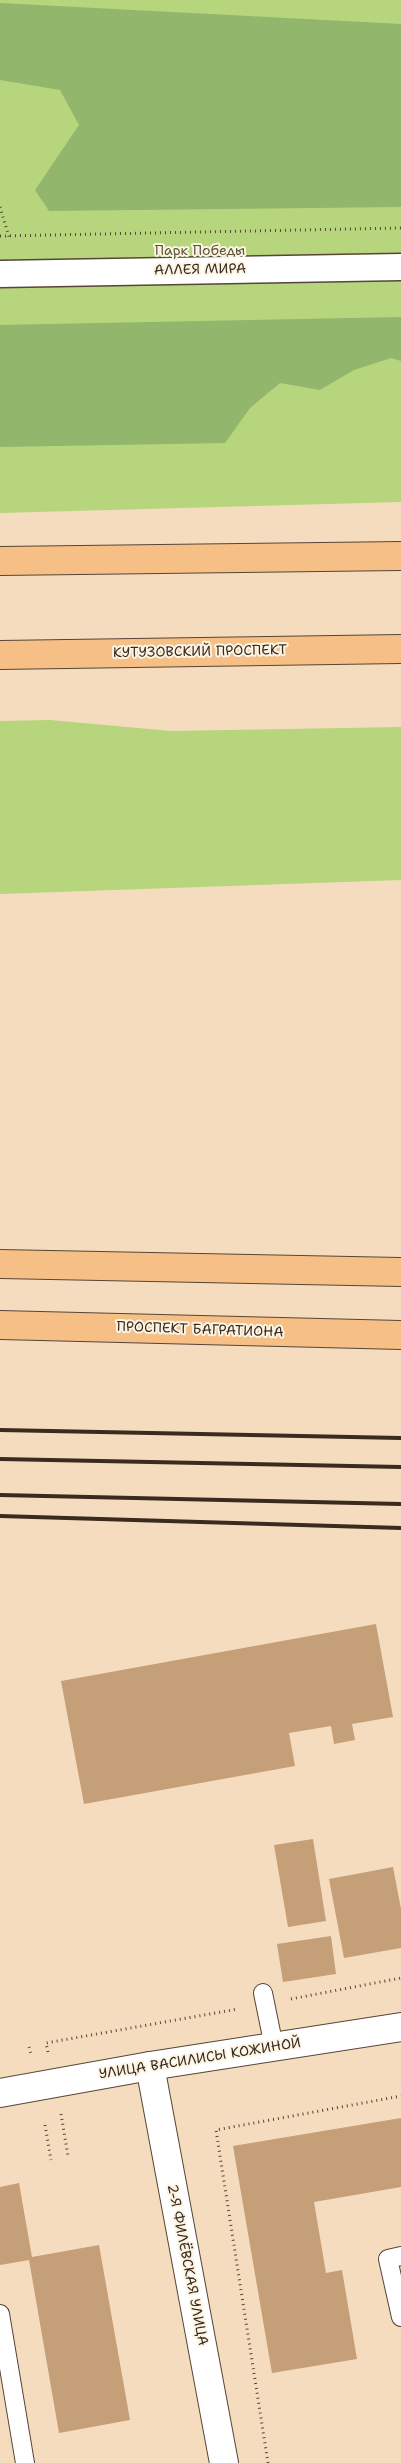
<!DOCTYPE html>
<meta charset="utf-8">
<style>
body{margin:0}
canvas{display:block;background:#f5dcbf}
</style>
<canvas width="401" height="2463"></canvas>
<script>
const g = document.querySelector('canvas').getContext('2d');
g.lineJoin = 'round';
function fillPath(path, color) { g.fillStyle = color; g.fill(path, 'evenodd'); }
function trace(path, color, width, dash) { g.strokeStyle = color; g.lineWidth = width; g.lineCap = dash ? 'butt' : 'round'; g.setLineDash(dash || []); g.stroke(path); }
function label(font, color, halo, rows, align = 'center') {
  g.font = font + ' "Shantell Sans",sans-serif'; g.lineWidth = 4; g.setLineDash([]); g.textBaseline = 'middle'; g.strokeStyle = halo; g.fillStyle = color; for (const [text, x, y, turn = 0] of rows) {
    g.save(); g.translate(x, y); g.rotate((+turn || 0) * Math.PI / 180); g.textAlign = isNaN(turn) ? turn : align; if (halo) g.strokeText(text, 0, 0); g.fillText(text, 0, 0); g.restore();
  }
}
fillPath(new Path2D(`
 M0 0H401V502L0 513Z
 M50 720 171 731 401 727V880L0 894V721Z`), '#b7d57c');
fillPath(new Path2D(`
 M0 3 401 24V207L49 211 35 190 79 125 60 90 0 80Z
 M401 317V361L391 358 354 370 320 390 280 383 250 408 225 443 0 447V325Z`), '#91b66c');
fillPath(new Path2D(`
 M376 1624 393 1717 352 1724 355 1740 334 1744 331 1726 289 1733 295 1766 84 1804 61 1681Z
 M313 1839 326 1921 288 1927 274 1845Z
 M393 1867 401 1909V1948L344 1958 329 1879Z
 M331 1936 336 1974 283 1982 277 1944Z
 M401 2118V2187L314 2202 326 2273 342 2270 357 2359 272 2373 233 2146Z
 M19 2183 32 2257 99 2245 130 2420 59 2433 29 2260 0 2265V2187Z`), '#c49f77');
const service = new Path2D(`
 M263 1993 274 2047
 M401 2256 388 2259 401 2317
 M0 2314 25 2463`);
const pedestrian = new Path2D(`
 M0 274 401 267`);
const minor = new Path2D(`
 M150 2066 224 2463`);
const tertiary = new Path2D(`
 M0 2093 150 2066 401 2027`);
const primary = new Path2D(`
 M0 561 401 556
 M0 655 401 649
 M0 1264 401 1272
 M0 1325 401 1335`);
trace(service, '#574536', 20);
trace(pedestrian, '#574536', 29);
trace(minor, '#574536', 30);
trace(tertiary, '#574536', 30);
trace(primary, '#574536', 30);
trace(new Path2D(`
 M0 207 9 237
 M0 236 401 228
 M291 1999 401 1978
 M29 2047 31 2054
 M48 2052 46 2043 238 2009
 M61 2114 68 2156
 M45 2125 51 2160
 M268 2463 216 2130 401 2096`), '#574536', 3, [1, 4]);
trace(service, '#fff', 18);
trace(pedestrian, '#fff', 26);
trace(minor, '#fff', 28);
trace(tertiary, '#fff', 28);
trace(primary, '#f5bf86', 28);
trace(new Path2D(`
 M0 1430 401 1438
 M0 1459 401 1467
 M0 1495 401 1504
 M0 1516 401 1528`), '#3b2a1e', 4);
label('14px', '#5a5536', '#fcf5e5', [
 ["Парк Победы",200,251]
]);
label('14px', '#3b2a1e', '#fcf5e5', [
 ["АЛЛЕЯ МИРА",200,270,-1],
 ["КУТУЗОВСКИЙ ПРОСПЕКТ",200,652,-1],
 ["ПРОСПЕКТ БАГРАТИОНА",200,1330,2],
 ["УЛИЦА ВАСИЛИСЫ КОЖИНОЙ",200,2059,-9],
 ["2-Я ФИЛЁВСКАЯ УЛИЦА",187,2265,79]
]);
</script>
